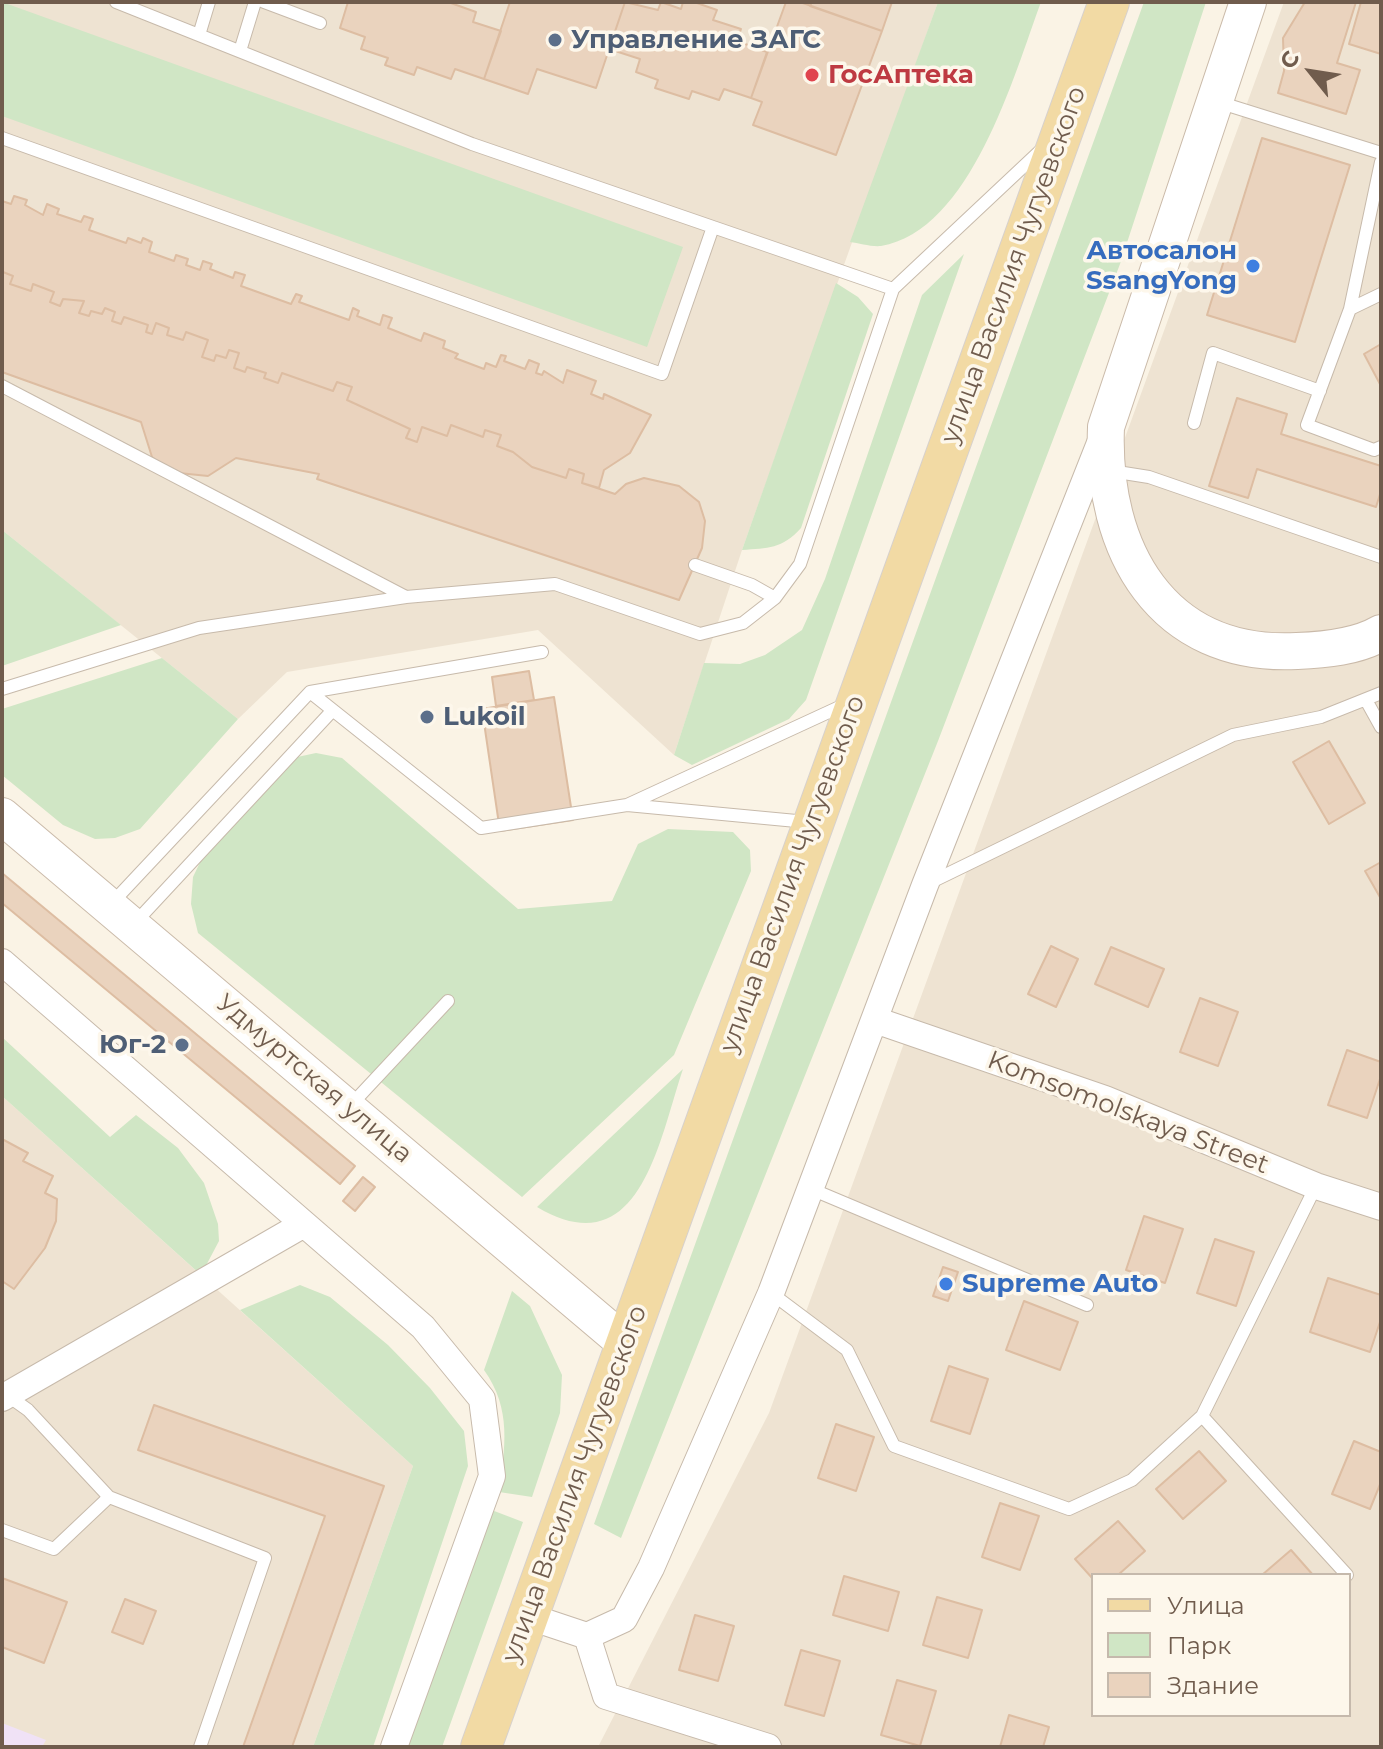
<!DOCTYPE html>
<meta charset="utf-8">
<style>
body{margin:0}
#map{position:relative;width:1383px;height:1749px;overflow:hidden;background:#faf3e5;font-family:Montserrat,sans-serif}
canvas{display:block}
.frame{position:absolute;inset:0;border:4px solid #705c4d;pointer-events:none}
.legend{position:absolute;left:1091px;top:1573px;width:260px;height:144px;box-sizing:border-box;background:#fdf7eb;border:2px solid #c5b9ac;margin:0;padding:10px 14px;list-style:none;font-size:24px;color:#705c4d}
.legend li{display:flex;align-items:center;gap:16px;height:40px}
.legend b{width:40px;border:2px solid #c5b9ac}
.north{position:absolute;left:1271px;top:32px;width:80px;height:80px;-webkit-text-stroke:6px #fdf7eb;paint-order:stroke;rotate:300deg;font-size:22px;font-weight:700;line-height:32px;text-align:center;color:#705c4d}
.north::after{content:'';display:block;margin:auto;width:28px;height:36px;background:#705c4d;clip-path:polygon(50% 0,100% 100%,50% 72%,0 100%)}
</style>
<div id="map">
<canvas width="1383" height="1749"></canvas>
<div class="frame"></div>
<ul class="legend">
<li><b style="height:10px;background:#f2daa4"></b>Улица</li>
<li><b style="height:22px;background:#d0e6c5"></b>Парк</li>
<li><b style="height:22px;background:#ead3be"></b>Здание</li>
</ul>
<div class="north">С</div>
</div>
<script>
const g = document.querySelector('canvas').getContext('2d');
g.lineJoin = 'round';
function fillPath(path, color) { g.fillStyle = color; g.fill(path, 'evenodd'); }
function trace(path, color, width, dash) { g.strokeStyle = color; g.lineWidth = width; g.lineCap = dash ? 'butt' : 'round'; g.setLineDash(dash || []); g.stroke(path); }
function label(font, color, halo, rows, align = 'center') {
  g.font = font + ' Montserrat,sans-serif'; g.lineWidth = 7; g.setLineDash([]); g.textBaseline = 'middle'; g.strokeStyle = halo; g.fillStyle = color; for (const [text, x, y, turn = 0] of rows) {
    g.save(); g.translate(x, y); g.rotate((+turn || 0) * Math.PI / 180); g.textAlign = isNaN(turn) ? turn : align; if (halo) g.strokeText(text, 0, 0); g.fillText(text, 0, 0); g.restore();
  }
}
fillPath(new Path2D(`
 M2 2H938L742 550 674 755 538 630 287 672 238 719 2 530Z
 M1284 2H1381V1747H598L769 1413ZM1093 1575H1349V1715H1093Z
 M2 1096 413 1466 313 1747H2Z`), '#eee3d2');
fillPath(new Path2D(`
 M2 1723 46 1740 42 1747H2Z`), '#f0e2f6');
fillPath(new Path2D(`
 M2 2 683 247 647 347 2 116Z
 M938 2H1041C1014 75 971 231 881 246 871 247 859 243 850 242Z
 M1144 2H1206L1120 264 938 741 621 1538 594 1524Z
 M964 254 806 700 789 719 692 765 674 755 704 663 740 664 765 655 802 630 825 579 922 295Z
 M836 283 858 297 873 314 801 528C782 549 768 548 742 550Z
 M2 530 121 625 2 666Z
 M162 658 238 719 140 829 115 838 95 839 63 825 2 775V709Z
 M316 753 342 758 518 909 612 901 638 844 668 829 733 832 750 850 751 871 674 1055 522 1197 198 933 191 904 193 877 203 856 288 759Z
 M2 1037 110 1137 136 1115 178 1148 204 1183 218 1224 219 1241 201 1275 2 1096Z
 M683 1069C659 1140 640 1268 537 1207Z
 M300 1285 330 1297 388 1345 430 1388 464 1431 468 1466 373 1747H313L413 1466 240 1310Z
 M512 1291 530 1306 562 1375 560 1413 532 1497 499 1492C505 1448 512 1409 484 1370Z
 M489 1509 523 1522 442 1747H404Z`), '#d0e6c5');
const building = new Path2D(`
 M348 2H448L476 12 473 22 501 31 484 79 455 69 451 79 417 67 414 75 385 65 388 58 361 49 365 37 340 28Z
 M510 2H625L596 88 537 69 528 94 484 79Z
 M625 2 658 10 661 2 681 9 683 2H694L717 10 713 20 741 29 737 41 767 52 751 98 724 89 719 100 692 91 689 99 655 88 658 80 636 72 640 59 609 49Z
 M786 2H800L882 31 836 155 753 125 762 102 751 98Z
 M812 2H892L882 31 810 6Z
 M1305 2H1356L1337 63 1360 70 1346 114 1278 93 1284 71 1283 38Z
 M1361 2H1381V54L1349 44Z
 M1262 138 1350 165 1295 342 1207 315Z
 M14 196 27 200 25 205 43 215 47 204 59 209 57 214 81 222 84 216 93 219 89 230 126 243 128 238 141 243 143 238 152 242 149 252 174 261 176 255 188 259 186 265 200 270 203 261 212 264 210 269 233 278 235 272 245 275 241 286 291 304 296 294 302 296 299 302 349 320 353 308 359 311 357 316 380 325 383 315 392 318 388 328 421 341 424 333 445 341 443 348 458 354 455 358 484 369 486 363 496 367 501 355 506 356 504 361 525 369 529 360 539 364 536 373 542 375 544 371 563 383 567 370 596 381 591 394 603 399 604 394 651 415 630 453 604 470 599 488 582 483 584 474 569 469 566 478 532 467 513 452 497 446 501 435 485 430 483 437 451 425 447 436 422 427 417 442 406 438 410 429 347 400 352 387 337 382 333 391 282 373 278 383 264 378 266 373 247 367 245 372 234 368 239 353 229 350 226 358 216 355 214 361 202 357 208 340 186 332 183 340 167 335 169 328 156 323 152 334 146 332 148 325 124 317 121 324 112 321 115 312 105 308 102 314 91 311 89 316 79 313 84 301 63 299 60 306 50 302 54 292 33 284 31 291 10 284 13 276 3 272 2 276V201L11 204Z
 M3 272 13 276 10 284 31 291 33 284 54 292 50 302 60 306 63 299 84 301 79 313 89 316 91 311 102 314 105 308 115 312 112 321 121 324 124 317 148 325 146 332 152 334 156 323 169 328 167 335 183 340 186 332 208 340 202 357 214 361 216 355 226 358 229 350 239 353 234 368 245 372 247 367 266 373 264 378 278 383 282 373 333 391 337 382 352 387 347 400 410 429 406 438 417 442 422 427 447 436 451 425 483 437 485 430 501 435 497 446 513 452 532 467 566 478 569 469 584 474 582 483 615 494 626 484 644 478 679 486 699 502 705 521 702 548 679 600 317 479 319 474 236 458 208 476 169 472 152 457 141 422 2 372Z
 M1381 344V386L1364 354Z
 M1237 398 1287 414 1281 434 1381 466V491L1376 507 1257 469 1248 498 1209 486Z
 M529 671 534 700 496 706 492 677Z
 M554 697 573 820 500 831 482 709Z
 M1329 741 1365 803 1329 824 1293 762Z
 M1381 862V899L1365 871Z
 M2 873 355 1166 340 1184 2 903Z
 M1051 946 1078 959 1056 1007 1028 994Z
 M1111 947 1164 969 1148 1007 1095 984Z
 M1200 998 1238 1012 1218 1066 1180 1052Z
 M1347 1050 1381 1062V1076L1367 1118 1328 1105Z
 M2 1139 28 1153 23 1161 53 1176 45 1193 57 1199 56 1221 45 1248 14 1289 2 1281Z
 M363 1177 375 1187 355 1211 343 1201Z
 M1144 1216 1183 1229 1165 1283 1126 1270Z
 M1215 1239 1254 1252 1236 1306 1197 1293Z
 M943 1267 958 1272 948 1301 933 1296Z
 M1328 1278 1381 1295V1319L1370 1352 1310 1332Z
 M1024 1301 1078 1322 1060 1370 1006 1350Z
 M949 1366 988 1379 970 1434 931 1421Z
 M154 1405 384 1486 292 1747H243L325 1516 138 1450Z
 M836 1424 874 1437 856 1491 818 1478Z
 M1354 1441 1381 1452V1482L1370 1509 1332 1494Z
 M1199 1451 1226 1481 1183 1519 1156 1489Z
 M1000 1503 1039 1516 1020 1570 982 1557Z
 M1118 1521 1145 1551 1118 1575H1093V1579L1075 1559Z
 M1291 1550 1313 1575H1262Z
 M844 1576 899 1592 888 1631 833 1615Z
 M2 1578 67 1602 44 1663 2 1647Z
 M937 1597 982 1610 968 1658 923 1645Z
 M125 1599 156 1611 143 1644 112 1632Z
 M695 1615 734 1626 718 1681 679 1670Z
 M801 1650 840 1661 824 1716 785 1705Z
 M897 1680 936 1691 920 1746 881 1735Z
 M1009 1715 1049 1727 1043 1747H1000Z`);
fillPath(building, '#ead3be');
trace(building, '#ddbda2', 2);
const lane = new Path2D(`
 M116 2 472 144 893 289
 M264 2 320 23
 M199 35 209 2
 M240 51 255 2
 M1218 102 1381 153
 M2 138 662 374 713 227
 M1381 162 1350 309 1307 425 1374 450 1381 447
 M1350 309 1381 294
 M2 386 406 597
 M1194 423 1213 353 1320 391
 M1111 471 1149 477 1381 557
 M695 565 752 585 775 598
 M2 689 199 628 406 597 555 584 700 634 743 623 775 598 800 564 893 289 1041 150
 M310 692 542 652
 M1366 700 1381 727
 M627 805 807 822
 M929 883 1233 735 1321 717 1381 693
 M112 903 310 692 481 828 627 805 846 704
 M133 925 332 711
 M350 1106 448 1001
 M811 1189 1087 1305
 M771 1293 847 1350 894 1446 1069 1509 1132 1480 1202 1416 1347 1575
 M7 1395 28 1410 109 1497 265 1558 200 1747
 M1202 1416 1316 1186
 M2 1530 54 1549 109 1497`);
const street = new Path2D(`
 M2 962 423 1327 482 1399 492 1476 394 1747
 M875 1020 1105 1099 1316 1186 1381 1207
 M2 1398 304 1224
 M527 1616 587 1636 624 1619 651 1568 771 1293 925 885 1102 438
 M587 1636 606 1696 768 1747`);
const secondary = new Path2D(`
 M1248 2 1106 427C1101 549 1161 658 1297 651 1325 650 1357 647 1381 633
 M2 816 625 1343`);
const primary = new Path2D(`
 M481 1747 1109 2`);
trace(lane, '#c7baab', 14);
trace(street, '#c7baab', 28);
trace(secondary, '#cabaa9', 38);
trace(primary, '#d7d1cd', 42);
trace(lane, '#fff', 12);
trace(street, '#fff', 26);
trace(secondary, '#fff', 36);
trace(primary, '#f2daa4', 40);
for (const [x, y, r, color] of [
 [555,40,8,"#5c6f8a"],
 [812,75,8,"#e0444e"],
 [1253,266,8,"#3f7fe0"],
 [427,717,8,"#5c6f8a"],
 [182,1045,8,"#5c6f8a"],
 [946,1284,8,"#3f7fe0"]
]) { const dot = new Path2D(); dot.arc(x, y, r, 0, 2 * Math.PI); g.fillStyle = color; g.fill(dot); trace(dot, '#fdf7eb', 3); }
label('bold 26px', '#4e5e75', '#fdf7eb', [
 ["Управление ЗАГС",571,40],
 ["Lukoil",443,717],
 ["Юг-2",166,1045,"right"]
], 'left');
label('bold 26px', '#be3a42', '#fdf7eb', [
 ["ГосАптека",828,75]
], 'left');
label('bold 26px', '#366cbe', '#fdf7eb', [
 ["Автосалон",1237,251],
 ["SsangYong",1237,281],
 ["Supreme Auto",962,1284,"left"]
], 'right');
label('26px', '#705c4d', '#fdf7eb', [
 ["улица Василия Чугуевского",1014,265,-70],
 ["улица Василия Чугуевского",793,874,-70],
 ["Удмуртская улица",314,1079,40],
 ["Komsomolskaya Street",1128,1113,21],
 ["улица Василия Чугуевского",575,1484,-70]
]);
</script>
